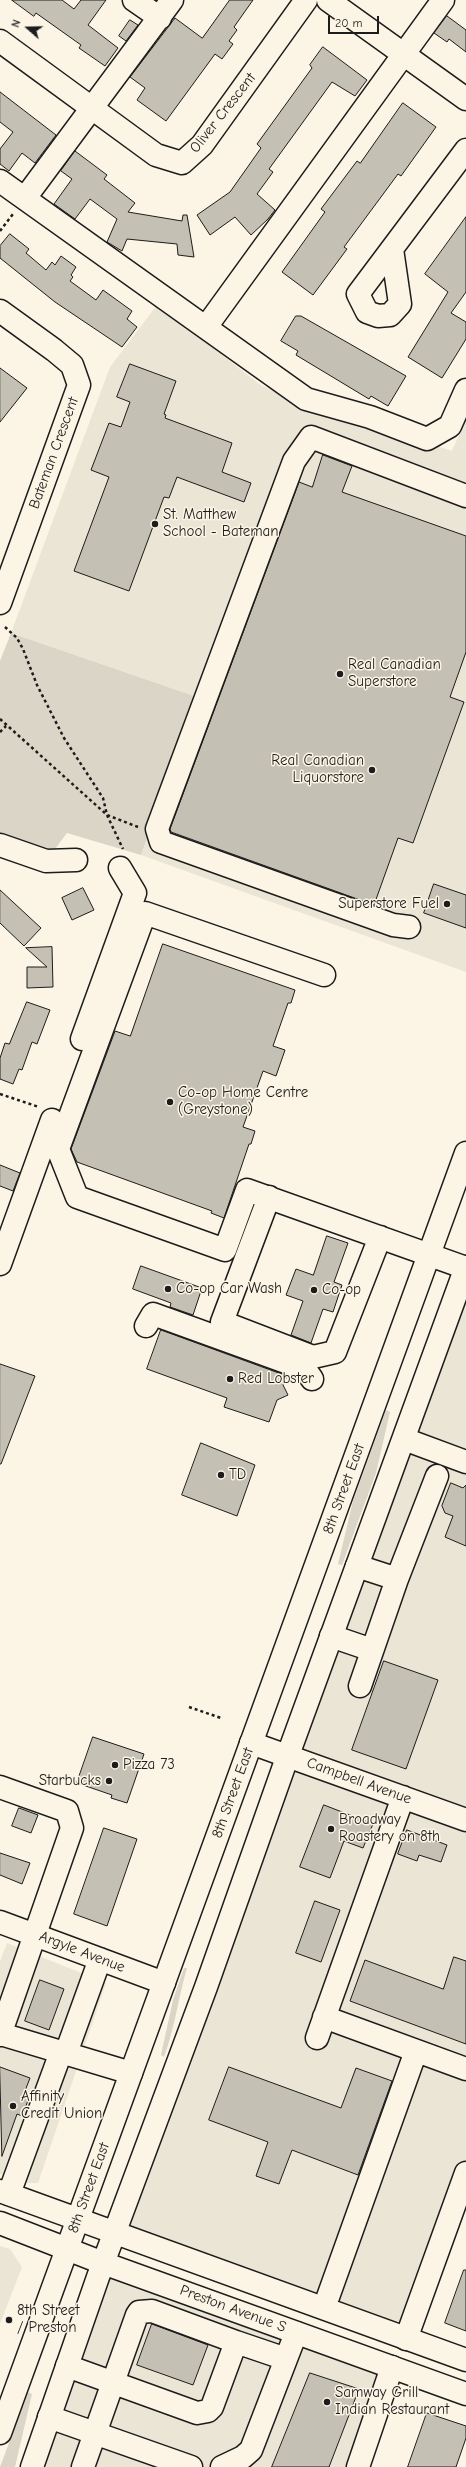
<!DOCTYPE html>
<style>
body{margin:0}
#map{position:relative;width:466px;height:2467px;overflow:hidden;background:#fcf5e5;font-family:"Comic Neue",sans-serif}
canvas{display:block}
.north{position:absolute;left:8px;top:8px;width:40px;height:40px;-webkit-text-stroke:3px #fcf5e5;paint-order:stroke;rotate:290deg;font-size:11px;font-weight:700;line-height:16px;text-align:center;color:#1c1c1c}
.north::after{content:'';display:block;margin:auto;width:14px;height:18px;background:#1c1c1c;clip-path:polygon(50% 0,100% 100%,50% 72%,0 100%)}
.scale{position:absolute;left:328px;top:16px;width:51px;height:18px;box-sizing:border-box;border:2px solid #1c1c1c;border-top:0;padding-left:5px;font-size:12px;line-height:14px;white-space:nowrap;color:#1c1c1c;-webkit-text-stroke:3px #fcf5e5;paint-order:stroke}
</style>
<div id="map">
<canvas width="466" height="2467"></canvas>
<div class="north">N</div>
<div class="scale">20 m</div>
</div>
<script>
const g = document.querySelector('canvas').getContext('2d');
g.lineJoin = 'round';
function fillPath(path, color) { g.fillStyle = color; g.fill(path, 'evenodd'); }
function trace(path, color, width, dash) { g.strokeStyle = color; g.lineWidth = width; g.lineCap = dash ? 'butt' : 'round'; g.setLineDash(dash || []); g.stroke(path); }
function label(font, color, halo, rows, align = 'center') {
  g.font = font + ' "Comic Neue",sans-serif'; g.lineWidth = 3; g.setLineDash([]); g.textBaseline = 'middle'; g.strokeStyle = halo; g.fillStyle = color; for (const [text, x, y, turn = 0] of rows) {
    g.save(); g.translate(x, y); g.rotate((+turn || 0) * Math.PI / 180); g.textAlign = isNaN(turn) ? turn : align; if (halo) g.strokeText(text, 0, 0); g.fillText(text, 0, 0); g.restore();
  }
}
fillPath(new Path2D(`
 M157 305 262 386 290 397 452 451 466 419V972L141 855 197 697 11 633 110 367Z
 M466 1267V2173L406 2339 113 2234Z
 M7 1943 106 1983 38 2183H27L0 2174V1962Z
 M0 2246 10 2249 22 2267 0 2324Z
 M103 2263 392 2367 358 2467H32Z`), '#ebe5d6');
fillPath(new Path2D(`
 M11 633 197 697 141 855 67 833 46 861 0 845V661Z
 M386 1410 390 1412 376 1473 342 1565 338 1564 353 1501Z
 M184 1968H187C178 1998 175 2028 164 2057L161 2055 173 2000Z
 M28 2392 32 2394 15 2467H0Z`), '#dbd5c8');
const building = new Path2D(`
 M12 0H62L74 9 81 0H106L88 25 118 48 105 66 79 48 81 45 36 13 34 16Z
 M230 0H253L234 27 237 30 229 41 233 44 222 59 215 54 166 121 137 100 145 88 130 77 175 18 202 38Z
 M447 16 466 30V52L449 39 447 42 434 33Z
 M130 20 138 25 126 41 119 36Z
 M323 47 367 80 355 96 332 82 269 169 273 172 257 194 275 210 268 219 251 235 235 217 210 235 197 215 230 192 261 148 257 144 312 68 310 65Z
 M0 92 56 135 35 163 22 153 9 171 0 164V149L13 132 0 122Z
 M403 103 436 127 401 176 398 174 344 247 347 249 313 295 282 272 325 212 321 209 357 161 360 163Z
 M75 151 107 175 104 179 135 203 128 212 182 221 183 215H187L194 257 178 255 177 244 127 239 122 251 107 242 117 219 90 199 75 219 54 204 72 179 61 171Z
 M466 217V292L451 313 466 322V339L442 378 408 357 448 292 425 274Z
 M10 234 29 249 26 253 46 270 52 262 55 265 61 256 76 267 71 275 73 277 70 281 96 300 103 290 132 311 127 319 137 327 122 347 55 302 0 258V246Z
 M296 316H301L406 376 388 406 371 396 369 399 296 355 298 351 281 341Z
 M130 364 176 381 164 414 166 415 165 418 232 443 222 472 251 483 244 502 177 477 169 498 164 497 129 591 74 571 109 477 91 470 109 423 121 427 130 402 117 397Z
 M0 368 27 388 0 422Z
 M323 455 352 466 342 492 466 536V652L450 697 464 702 413 843 398 838 374 905 171 832 170 829 299 482 312 487Z
 M434 884 466 895V928L424 913Z
 M83 888 94 910 72 920 62 898Z
 M0 890 41 928 24 946 0 923Z
 M163 944 295 990 291 1003H288L273 1046 285 1050 276 1076 263 1071 243 1127 255 1131 251 1144H249L224 1218 211 1213 212 1211 77 1162 71 1149 115 1031 130 1036Z
 M52 947 53 987 27 988V967H47L26 948Z
 M27 1002 50 1010 37 1044 32 1042 22 1070 19 1069 13 1084 0 1079V1058L5 1043 9 1044Z
 M0 1165 20 1173 13 1191 0 1186Z
 M327 1236 348 1243 334 1282 342 1285 333 1312 323 1309 311 1343 291 1335 303 1301 286 1295 296 1269 313 1275Z
 M141 1266 202 1288 193 1315 170 1307 171 1303 133 1289Z
 M161 1330 287 1376 283 1385 288 1395 277 1400 269 1422 224 1407 227 1398 147 1369Z
 M0 1364 35 1376 1 1464H0Z
 M201 1443 255 1465 237 1516 182 1495Z
 M451 1483 463 1488 466 1485V1546L445 1537 453 1516 445 1513 442 1506Z
 M384 1661 438 1680 406 1769 352 1750Z
 M93 1737 144 1754 127 1803 111 1798 112 1795 77 1783Z
 M324 1805 373 1824 363 1848 344 1841 330 1878 300 1867Z
 M19 1808 38 1815 31 1833 12 1826Z
 M104 1828 137 1839 107 1926 74 1914Z
 M407 1830 447 1845 441 1862 419 1855 417 1861 398 1854Z
 M0 1853 30 1863 22 1884 0 1875Z
 M315 1901 340 1910 321 1962 296 1953Z
 M454 1957 466 1961V2044L350 2001 365 1960 443 1989Z
 M40 1980 64 1989 49 2030 25 2021Z
 M0 2067 30 2078 23 2096 29 2098 22 2116 17 2114 2 2156Z
 M229 2067 341 2108 356 2068 392 2081 358 2175 292 2150 279 2184 256 2176 268 2142 209 2120Z
 M464 2270H466V2331L445 2323Z
 M152 2324 208 2345 193 2385 137 2365Z
 M310 2373 359 2389 329 2467H272Z
 M427 2413 466 2426V2438L456 2467H408Z`);
fillPath(building, '#c4c0b3');
trace(building, '#1c1c1c', 1);
const minor = new Path2D(`
 M134 0 160 18
 M328 0 466 99
 M0 41 156 155 182 163 202 145 306 0
 M0 181 306 399 370 417 427 439 450 426 466 390
 M25 198 172 0
 M392 249 400 304 390 315 378 316 367 312 358 294 466 150
 M0 311 54 350 72 365 79 385 0 603
 M206 327 443 0
 M0 845 46 861 76 860
 M409 927 393 925 161 842 157 829 294 461 311 437 466 496
 M324 975 145 913 58 1149 77 1197 225 1250 247 1190 466 1268
 M82 1039 135 893 120 868
 M269 1197 222 1322 313 1357 335 1352 380 1237
 M0 1264 52 1120
 M146 1326 153 1314 305 1369 312 1379
 M404 1439 466 1462
 M357 1566 397 1579 360 1686
 M397 1579 437 1476
 M331 1636 372 1650
 M251 1743 466 1820
 M0 1787 67 1811 72 1828 0 2035
 M0 1922 164 1983
 M324 2017 466 2069
 M1 2034 131 2073
 M317 2038 403 1797
 M66 2053 100 1959
 M9 2194 61 2052
 M328 2297 416 2051
 M406 2339 466 2173
 M236 2342 286 2359
 M67 2366 197 2413 208 2411 212 2407 236 2342 152 2311 139 2312 137 2315 83 2467
 M49 2417 191 2467
 M222 2467 243 2457 251 2450 296 2333
 M358 2467 392 2367`);
const major = new Path2D(`
 M0 2191 466 2360
 M0 2223 103 2263 466 2394
 M0 2433 466 1153
 M32 2467 98 2277 206 1987 288 1755 466 1267`);
trace(minor, '#1c1c1c', 25);
trace(major, '#1c1c1c', 25);
trace(new Path2D(`
 M0 231 13 214
 M5 627 17 638 23 649 37 685 64 738 103 798 107 815 123 849
 M0 719 107 815 138 827
 M0 732 6 726
 M0 1094 39 1107
 M189 1707 221 1718`), '#1c1c1c', 2.5, [3, 3]);
trace(minor, '#fcf5e5', 22);
trace(major, '#fcf5e5', 22);
for (const [x, y, r, color] of [
 [155,524,4,"#1c1c1c"],
 [340,674,4,"#1c1c1c"],
 [372,770,4,"#1c1c1c"],
 [447,904,4,"#1c1c1c"],
 [170,1102,4,"#1c1c1c"],
 [168,1289,4,"#1c1c1c"],
 [314,1290,4,"#1c1c1c"],
 [230,1379,4,"#1c1c1c"],
 [221,1475,4,"#1c1c1c"],
 [115,1765,4,"#1c1c1c"],
 [109,1781,4,"#1c1c1c"],
 [331,1829,4,"#1c1c1c"],
 [13,2106,4,"#1c1c1c"],
 [9,2320,4,"#1c1c1c"],
 [327,2402,4,"#1c1c1c"]
]) { const dot = new Path2D(); dot.arc(x, y, r, 0, 2 * Math.PI); g.fillStyle = color; g.fill(dot); trace(dot, '#fcf5e5', 1.5); }
label('15px', '#1c1c1c', '#fcf5e5', [
 ["Oliver Crescent",223,113,-52],
 ["Bateman Crescent",54,453,-70],
 ["8th Street East",344,1489,-70],
 ["Campbell Avenue",359,1781,20],
 ["8th Street East",233,1793,-70],
 ["Argyle Avenue",82,1952,21],
 ["8th Street East",89,2188,-70],
 ["Preston Avenue S",233,2309,20]
]);
label('15px', '#1c1c1c', '#fcf5e5', [
 ["St. Matthew",163,515],
 ["School - Bateman",163,532],
 ["Real Canadian",348,665],
 ["Superstore",348,682],
 ["Real Canadian",364,761,"right"],
 ["Liquorstore",364,778,"right"],
 ["Superstore Fuel",439,904,"right"],
 ["Co-op Home Centre",178,1093],
 ["(Greystone)",178,1110],
 ["Co-op Car Wash",176,1289],
 ["Co-op",322,1290],
 ["Red Lobster",238,1379],
 ["TD",229,1475],
 ["Pizza 73",123,1765],
 ["Starbucks",101,1781,"right"],
 ["Broadway",339,1820],
 ["Roastery on 8th",339,1837],
 ["Affinity",21,2097],
 ["Credit Union",21,2114],
 ["8th Street",17,2311],
 ["/ Preston",17,2328],
 ["Samway Grill",335,2393],
 ["Indian Restaurant",335,2410]
], 'left');
</script>
